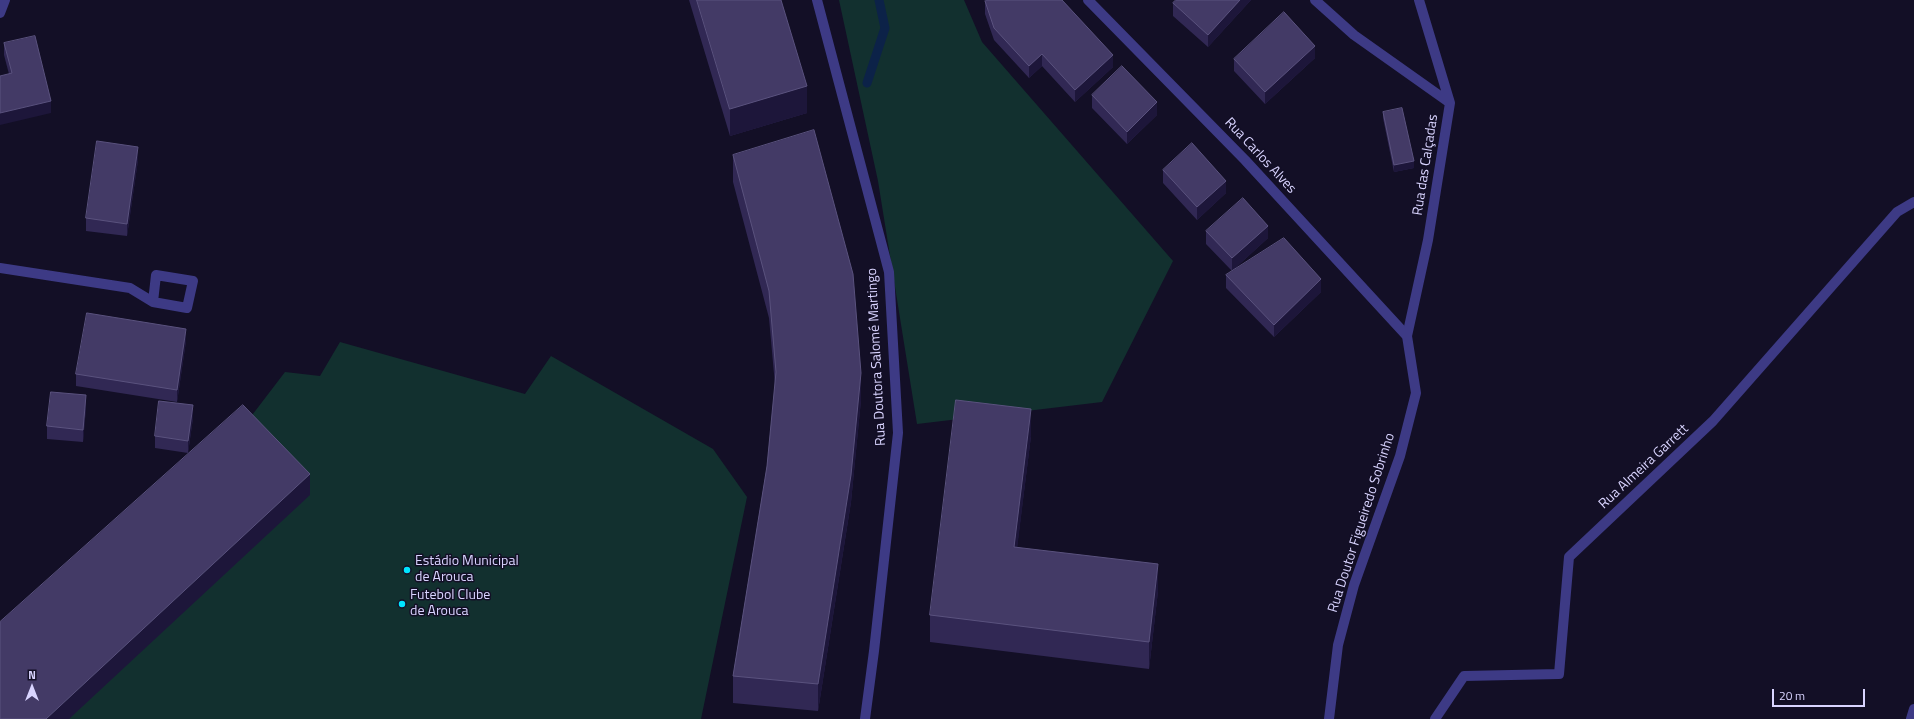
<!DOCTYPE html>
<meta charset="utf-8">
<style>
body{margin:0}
#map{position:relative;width:1914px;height:719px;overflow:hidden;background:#130f26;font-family:"Titillium Web",sans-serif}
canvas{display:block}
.north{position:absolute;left:12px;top:667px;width:40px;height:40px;-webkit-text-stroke:3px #130f26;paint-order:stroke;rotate:0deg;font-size:11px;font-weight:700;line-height:16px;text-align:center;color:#d9d4ff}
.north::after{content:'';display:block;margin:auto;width:14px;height:18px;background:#d9d4ff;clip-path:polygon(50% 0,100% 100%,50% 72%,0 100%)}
.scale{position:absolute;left:1772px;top:689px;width:93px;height:18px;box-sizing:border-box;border:2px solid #d9d4ff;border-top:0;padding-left:5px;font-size:12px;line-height:14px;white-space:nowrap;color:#d9d4ff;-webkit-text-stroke:3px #130f26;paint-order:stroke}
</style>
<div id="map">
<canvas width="1914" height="719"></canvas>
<div class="north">N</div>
<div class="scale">20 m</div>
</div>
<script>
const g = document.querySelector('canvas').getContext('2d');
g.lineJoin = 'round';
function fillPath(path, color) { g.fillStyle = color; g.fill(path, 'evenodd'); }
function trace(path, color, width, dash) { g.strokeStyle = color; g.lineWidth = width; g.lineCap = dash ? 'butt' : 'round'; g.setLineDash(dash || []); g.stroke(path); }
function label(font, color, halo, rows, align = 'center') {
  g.font = font + ' "Titillium Web",sans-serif'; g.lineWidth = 3; g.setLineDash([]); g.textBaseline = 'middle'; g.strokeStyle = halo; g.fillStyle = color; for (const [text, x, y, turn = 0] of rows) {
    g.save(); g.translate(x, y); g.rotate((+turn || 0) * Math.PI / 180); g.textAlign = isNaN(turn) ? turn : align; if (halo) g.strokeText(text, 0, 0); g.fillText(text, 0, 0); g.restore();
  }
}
fillPath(new Path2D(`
 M839 0H964L982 42 1173 261 1102 402 917 424 878 181Z
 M340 342 525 394 551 356 713 449 747 497 701 719H0V644L243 427 285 372 320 376Z`), '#12302f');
trace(new Path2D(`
 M867 83 885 28 879 0`), '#0c2248', 9);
trace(new Path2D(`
 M817 0 889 272 898 433 874 651 865 719
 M1315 0 1354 35 1450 103
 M0 13 5 0
 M0 268 130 288 153 302 187 308 193 281 156 275 153 302
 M1407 336 1428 240 1450 103 1419 0
 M1435 719 1464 676 1559 674 1569 557 1713 421 1897 212 1914 202
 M1911 719 1914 709`), '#3d3a85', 10);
trace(new Path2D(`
 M1088 0 1245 160 1407 336 1416 393 1400 456 1354 585 1338 645 1329 719`), '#3d3a85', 10);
fillPath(new Path2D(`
 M689 0H781L807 113 730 136Z
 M1176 0H1251L1208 47 1173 16V3Z
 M985 1 1113 67 1075 102 1042 66 1029 78 994 40 985 14Z
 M4 43 51 113 9 74 4 55Z
 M1315 58 1265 104 1234 71V59Z
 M1092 95 1157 115 1127 144 1092 108Z
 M1383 112 1414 168 1394 172 1383 118Z
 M733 155 861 400 851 502 818 711 733 703V676L767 466 775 385 769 318 733 182Z
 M138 160 127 236 86 231V218Z
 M1163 170 1226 193 1197 220 1163 183Z
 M1206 231 1268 238 1232 271 1206 244Z
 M1226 275 1321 292 1274 337 1226 288Z
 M186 341 177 402 76 386V374Z
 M86 408 83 442 47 439V426Z
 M193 418 188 453 155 448V436Z
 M1031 436 1017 547 1158 591 1149 669 930 642V615Z`), '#312854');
fillPath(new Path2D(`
 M1240 0H1251L1208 47V35Z
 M1315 46V58L1265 104V92Z
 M1042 54V66L1029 78V66Z
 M1113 55V67L1075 102V90Z
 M807 86V113L730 136V109Z
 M51 101V113L0 125V113Z
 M1157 102V115L1127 144V132Z
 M138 147V160L127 236V224Z
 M1414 161V168L1394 172V165Z
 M1226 181V193L1197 220V207Z
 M1268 226V238L1232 271V258Z
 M1321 279V292L1274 337V325Z
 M186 329V341L177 402V390Z
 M861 373V400L851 502 818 711V684Z
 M86 395V408L83 442V430Z
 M193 405V418L188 453V441Z
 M1031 409V436L1014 574V547Z
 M310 474V495L69 719H46Z
 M1158 564V591L1149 669V642Z`), '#1d163a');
const building = new Path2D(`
 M697 0H781L807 86 730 109Z
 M986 0H1062L1113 55 1075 90 1042 54 1029 66 994 28 985 1Z
 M1176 0H1240L1208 35 1173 3Z
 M1284 12 1315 46 1265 92 1234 59Z
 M35 36 51 101 0 113V76L12 73 4 43Z
 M1122 66 1157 102 1127 132 1092 95Z
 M1402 108 1414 161 1394 165 1383 112Z
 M814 130 853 274 861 373 851 475 818 684 733 676 767 466 776 372 769 291 733 155Z
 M97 141 138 147 127 224 86 218Z
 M1192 143 1226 181 1197 207 1163 170Z
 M1243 198 1268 226 1232 258 1206 231Z
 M1284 238 1321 279 1274 325 1226 275Z
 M87 313 186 329 177 390 76 374Z
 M51 392 86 395 83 430 47 426Z
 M956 400 1031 409 1014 547 1158 564 1149 642 930 615Z
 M159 401 193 405 188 441 155 436Z
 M243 405 310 474 46 719H0V622Z`);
fillPath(building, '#433a66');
trace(building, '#5a527e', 1);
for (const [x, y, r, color] of [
 [407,570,4,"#00e5ff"],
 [402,604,4,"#00e5ff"]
]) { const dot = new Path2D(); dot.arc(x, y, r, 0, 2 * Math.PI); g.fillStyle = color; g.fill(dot); trace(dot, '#130f26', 1.5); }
label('14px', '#d9d4ff', '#130f26', [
 ["Rua Carlos Alves",1260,156,47],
 ["Rua das Calçadas",1426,165,-81],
 ["Rua Doutora Salomé Martingo",877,357,-93],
 ["Rua Almeira Garrett",1644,467,-43],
 ["Rua Doutor Figueiredo Sobrinho",1362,523,-72]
]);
label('14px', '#d9d4ff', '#130f26', [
 ["Estádio Municipal",415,562],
 ["de Arouca",415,578],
 ["Futebol Clube",410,596],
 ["de Arouca",410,612]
], 'left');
</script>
